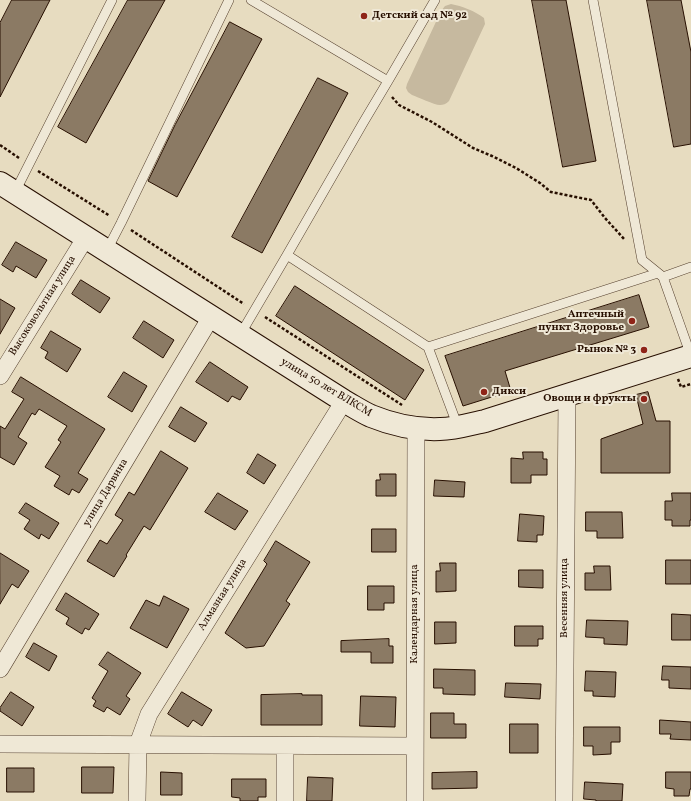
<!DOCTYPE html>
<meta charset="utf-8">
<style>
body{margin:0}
canvas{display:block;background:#e7dcc0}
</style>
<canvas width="691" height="801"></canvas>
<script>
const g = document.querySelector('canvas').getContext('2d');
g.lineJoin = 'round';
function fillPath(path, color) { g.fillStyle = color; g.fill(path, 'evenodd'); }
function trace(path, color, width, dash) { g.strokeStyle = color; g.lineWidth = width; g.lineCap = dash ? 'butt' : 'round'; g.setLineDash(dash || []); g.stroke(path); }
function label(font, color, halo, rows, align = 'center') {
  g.font = font + ' Vollkorn,serif'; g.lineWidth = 4; g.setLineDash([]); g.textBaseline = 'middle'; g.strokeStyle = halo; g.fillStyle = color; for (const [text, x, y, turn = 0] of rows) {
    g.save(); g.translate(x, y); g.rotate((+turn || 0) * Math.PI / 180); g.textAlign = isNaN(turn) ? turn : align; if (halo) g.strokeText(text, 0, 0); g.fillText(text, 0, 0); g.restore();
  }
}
fillPath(new Path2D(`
 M451 4C462 6 475 11 484 18L485 24 449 101C446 104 443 105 440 105 434 105 418 97 412 95L408 92 406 88 407 84 441 11 445 6Z`), '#c6b99f');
const building = new Path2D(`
 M12 0H50L0 97V23Z
 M128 0H165L86 143 58 127Z
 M532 0H566L596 161 563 167Z
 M647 0H681L691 52V144L674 147Z
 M230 22 262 39 177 197 148 181 175 125Z
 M318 78 348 93 262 253 232 237Z
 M16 242 47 260 36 278 16 266 13 272 2 265Z
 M81 280 110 298 100 313 72 294Z
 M295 286 424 370 405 400 276 316Z
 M639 295 649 327 505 371 511 391 463 406 445 356Z
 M0 299 15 308 0 334Z
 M144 321 174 340 163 358 133 338Z
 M51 331 81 349 67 372 45 358 48 352 41 348Z
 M210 362 248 387 240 400 232 396 228 402 196 382Z
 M124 372 147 386 132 412 108 397Z
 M21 377 105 429 78 473 88 479 79 493 72 489 69 495 54 486 60 476 45 467 61 442 58 440 67 426 39 409 35 415 32 413 18 437 27 443 14 465 0 457V426L5 429 24 399 12 392Z
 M648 392 656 421H670V473H601V439L643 424 636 395Z
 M181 407 207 423 195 442 169 427Z
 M161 451 188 468 150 530 144 526 126 555 127 556 114 577 87 561 100 540 107 544 123 520 115 515 129 492 134 495Z
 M523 452H543V459H547V475H531V483H511V458L523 459Z
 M258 454 276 465 264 484 247 473Z
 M380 474H396V496H376V480H380Z
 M435 480 465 482 464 497 434 496Z
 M218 493 248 511 235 530 205 512Z
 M672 493H691V520H690V526H672V520H665V501H672Z
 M26 503 59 523 49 539 41 534 39 539 24 529 30 520 19 513Z
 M586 512H622L623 538H597V531H586Z
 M520 514 544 516 543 535H537V542L518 541Z
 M372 529H396V552H372Z
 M276 541 310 562 286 601 290 604 264 646 246 648 225 633 267 564 264 561Z
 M0 553 29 571 18 588 12 584 0 604Z
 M666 560H691V584H666Z
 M440 563H456V591L436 592V571H440Z
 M594 566H610L611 590H585V573H594Z
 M519 570H543V588L519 587Z
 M368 586H394V603H384V610H368Z
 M66 593 99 614 89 630 85 628 82 634 66 624 69 618 56 610Z
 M164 596 189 609 167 648 130 628 146 600 159 606Z
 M672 614 691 615V640H672Z
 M587 620 628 621 627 645 604 644V638L586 637Z
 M435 622H456V643L435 644Z
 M515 626H543V639H538V646H515Z
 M389 639V646H393V663H371V652H341V641Z
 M34 643 57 656 49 671 26 657Z
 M108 652 141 673 126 696 130 699 120 715 107 707 104 712 93 706 96 701 92 698 108 671 99 665Z
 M663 666 691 667V689L669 688V680H662Z
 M434 669 475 670V695L443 694V688H434Z
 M586 671 616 672 615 697 593 696V691H585Z
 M506 683 541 684 540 699 505 697Z
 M11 692 34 707 22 726 0 711V708Z
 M182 692 212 710 202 726 193 720 188 727 168 714Z
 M302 694V695H322V725H261V695Z
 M361 696 396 697 395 727 360 726Z
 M431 713H454V724H466V738H431Z
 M660 720 691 722V740L670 739 671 734H660Z
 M510 724H538V753H510Z
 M584 727H620V742H611V754L593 755V746H584Z
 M82 767H114L113 793H82Z
 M7 768H34V792H7Z
 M161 772 182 773V795H161Z
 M477 772V788L432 789V773Z
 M666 772H691V789H690L689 796H674V789L666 788Z
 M308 777 333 778 332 801H307Z
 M232 779H266V797H258V801H240V798L232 797Z
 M585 782 623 784 622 801H596V800L584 799Z`);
fillPath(building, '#8b7a64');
trace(building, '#270f00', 1);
const service = new Path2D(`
 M593 0 642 260 663 277 691 356
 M388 81 435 0
 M15 192 112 0
 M107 250 121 223 229 0
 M287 255 428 347 458 427
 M663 277 691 267
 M240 335 287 255 363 123 388 81 251 0
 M428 347 658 273`);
const minor = new Path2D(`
 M0 376 86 237
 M0 669 211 317
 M0 744 415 746
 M137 801 138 744 149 714 344 401
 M285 801V746
 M415 801 416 428
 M564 801 567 396`);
const secondary = new Path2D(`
 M0 183 344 401C353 406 362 412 371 416 393 425 416 430 440 429 455 429 471 424 485 421L691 356`);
trace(service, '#574230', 10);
trace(minor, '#574230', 18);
trace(secondary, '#270f00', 24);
trace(new Path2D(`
 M392 97 399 105 432 122 473 148 492 156 516 168 540 183 551 192 591 200 605 218 625 240
 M0 145 19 158
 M38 171 110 216
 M131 230 244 304
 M265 317 402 405
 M678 379 681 387 691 384`), '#270f00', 2.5, [3, 2]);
trace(service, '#efe8d6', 9);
trace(minor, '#efe8d6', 17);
trace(secondary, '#efe8d6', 22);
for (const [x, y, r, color] of [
 [364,16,4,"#8f2418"],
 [632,321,4,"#8f2418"],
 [644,350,4,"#8f2418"],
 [484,392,4,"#8f2418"],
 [644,399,4,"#8f2418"]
]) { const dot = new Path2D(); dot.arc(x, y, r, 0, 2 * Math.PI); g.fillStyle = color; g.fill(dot); trace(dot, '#efe8d6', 1.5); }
label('bold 11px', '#270f00', '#efe8d6', [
 ["Детский сад № 92",372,16,"left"],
 ["Аптечный",624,315],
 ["пункт Здоровье",624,328],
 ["Рынок № 3",636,350],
 ["Дикси",492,392,"left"],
 ["Овощи и фрукты",636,399]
], 'right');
label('11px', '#270f00', '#efe8d6', [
 ["Высоковольтная улица",43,306,-58],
 ["улица 50 лет ВЛКСМ",326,388,31],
 ["улица Дарвина",106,493,-59],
 ["Алмазная улица",223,595,-58],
 ["Весенняя улица",565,598,-90],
 ["Календарная улица",415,614,-90]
]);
</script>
